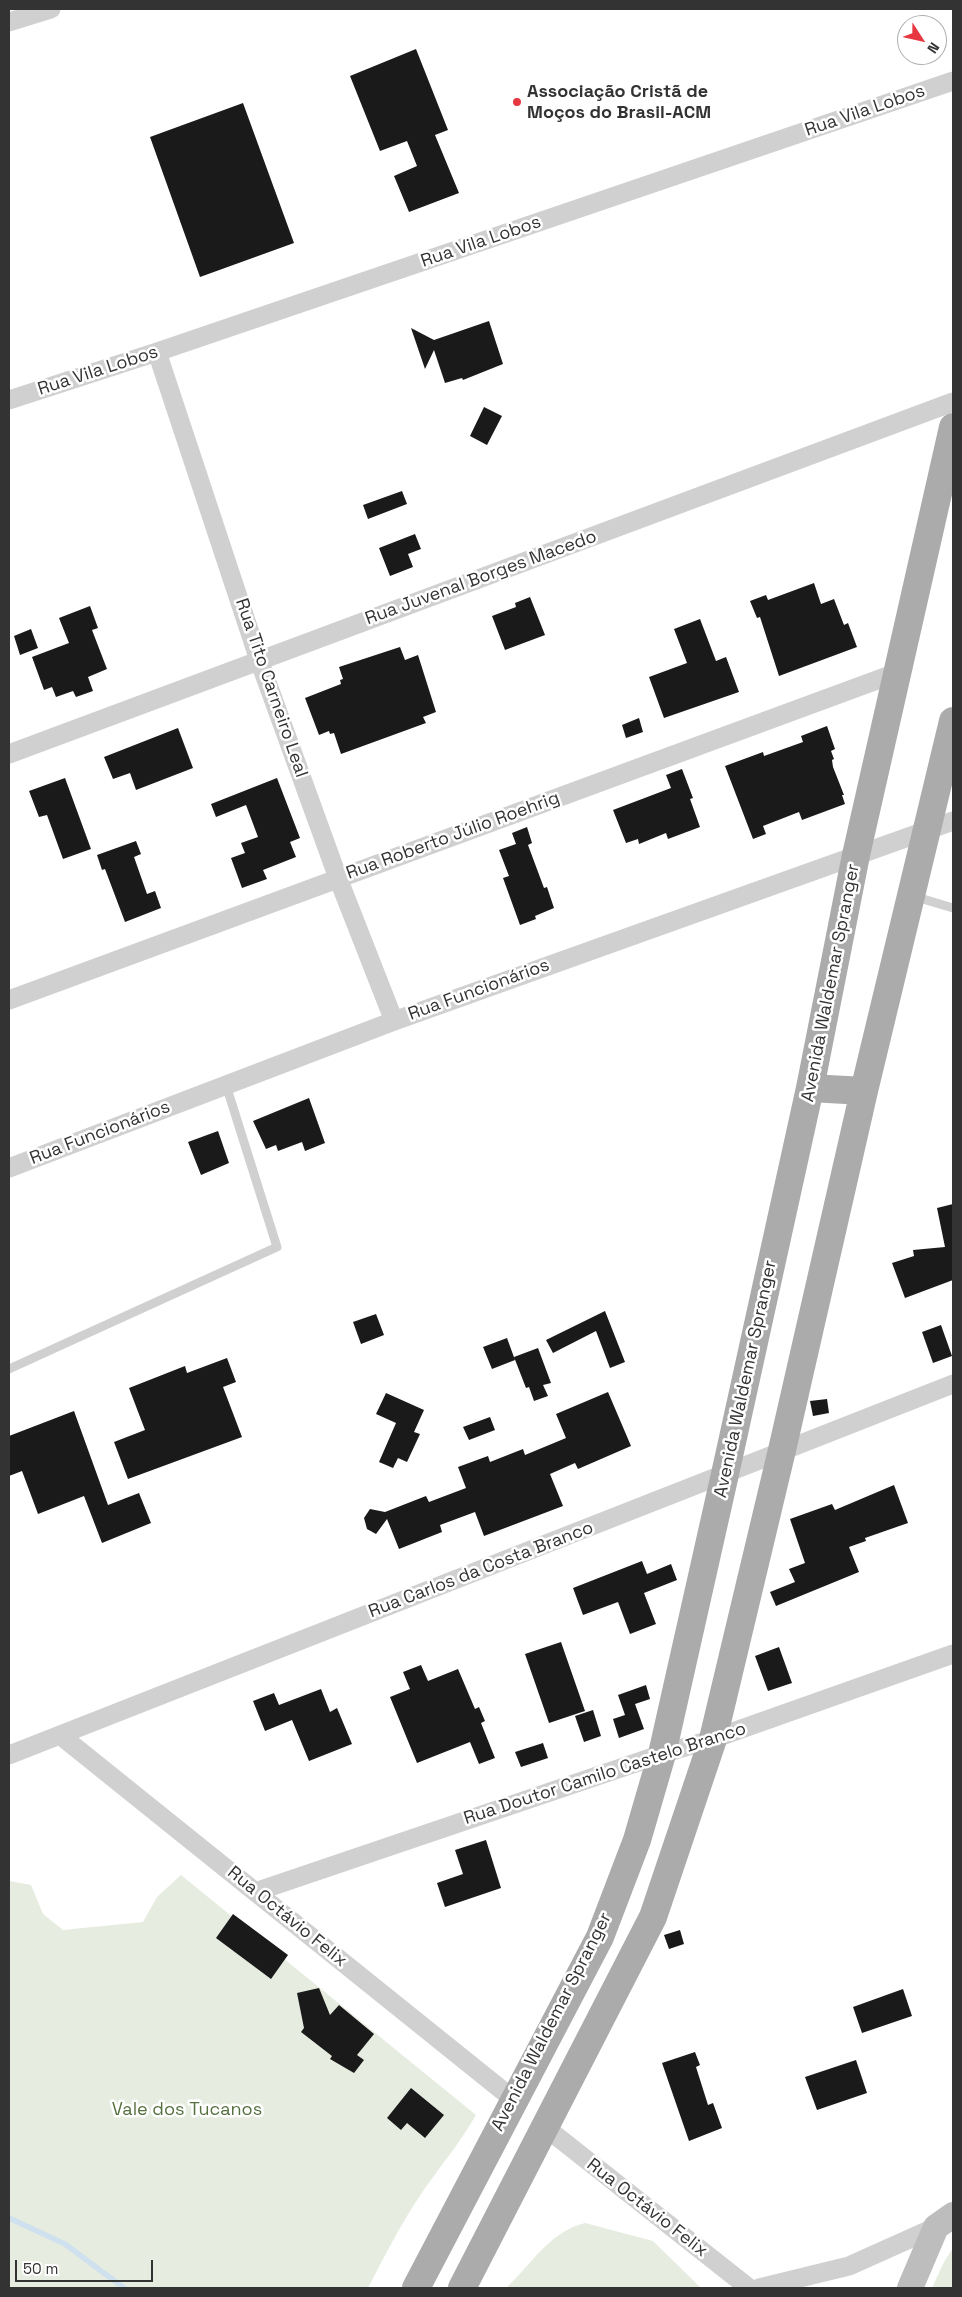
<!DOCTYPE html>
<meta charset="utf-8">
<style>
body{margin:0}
#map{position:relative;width:962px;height:2297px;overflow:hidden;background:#fff;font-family:"Space Grotesk",sans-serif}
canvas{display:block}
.frame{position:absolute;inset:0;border:10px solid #333;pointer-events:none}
.north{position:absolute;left:897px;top:15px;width:50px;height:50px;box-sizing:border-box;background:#fff;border:1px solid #adadad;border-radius:50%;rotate:125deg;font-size:14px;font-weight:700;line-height:20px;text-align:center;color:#333}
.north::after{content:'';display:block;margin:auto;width:18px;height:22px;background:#e73841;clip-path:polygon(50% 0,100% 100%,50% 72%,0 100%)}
.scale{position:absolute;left:15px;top:2260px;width:138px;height:22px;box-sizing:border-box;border:2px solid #333;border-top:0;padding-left:6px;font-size:15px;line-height:18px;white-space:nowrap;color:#333;-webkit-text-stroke:4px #fff;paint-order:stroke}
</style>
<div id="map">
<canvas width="962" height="2297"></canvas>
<div class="frame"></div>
<div class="north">N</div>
<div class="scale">50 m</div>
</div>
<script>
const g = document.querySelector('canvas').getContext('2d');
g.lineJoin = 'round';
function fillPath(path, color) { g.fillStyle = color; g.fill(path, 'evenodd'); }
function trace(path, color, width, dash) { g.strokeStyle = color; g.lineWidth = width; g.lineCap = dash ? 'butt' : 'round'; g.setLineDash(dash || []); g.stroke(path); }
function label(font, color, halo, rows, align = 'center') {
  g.font = font + ' "Space Grotesk",sans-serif'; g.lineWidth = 5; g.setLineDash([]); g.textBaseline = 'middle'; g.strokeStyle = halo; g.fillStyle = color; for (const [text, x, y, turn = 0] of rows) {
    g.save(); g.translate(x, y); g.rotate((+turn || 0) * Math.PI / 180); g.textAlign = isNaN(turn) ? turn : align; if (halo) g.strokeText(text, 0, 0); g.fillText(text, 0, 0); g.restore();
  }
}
fillPath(new Path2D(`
 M181 1875 476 2115C459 2144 442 2164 423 2191 402 2222 385 2255 368 2288H9V1881L31 1885 43 1914 63 1930 143 1922 157 1897Z
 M585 2223 653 2241 701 2288H506C533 2263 549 2232 585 2223Z
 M953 2248V2288H932L944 2262Z`), '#e6ecdf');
trace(new Path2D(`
 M9 2218 65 2244 124 2288`), '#cfe1ee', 5.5);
fillPath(new Path2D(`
 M416 49 448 130 435 135 459 193 409 212 394 176 417 166 407 141 380 151 350 76Z
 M243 103 294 243 200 277 150 137Z
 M489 321 503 364 463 380 462 378 445 383 434 350 425 369 411 328 434 340Z
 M484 407 502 416 487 445 470 436Z
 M402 491 407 504 368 519 363 505Z
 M415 534 421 549 408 554 413 567 390 576 379 548Z
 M814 583 821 604 834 599 844 625 848 623 857 647 779 676 760 617 757 618 750 601 766 595 768 600Z
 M530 597 545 635 505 650 492 616 516 607 515 603Z
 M90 606 98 628 92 630 107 669 88 677 93 691 76 697 73 691 56 697 52 687 44 690 32 657 69 643 59 618Z
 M700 619 716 661 726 657 739 692 664 718 649 677 687 663 674 629Z
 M31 629 38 648 20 655 14 636Z
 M400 647 405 660 418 655 436 712 423 717 426 723 341 754 334 733 330 734 329 731 319 735 305 698 341 684 340 680 343 679 339 667Z
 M639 718 643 732 626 738 622 725Z
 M827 726 835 749 831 751 834 759 832 760 833 767 844 795H842L845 804 802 820 799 812 763 826 766 834 753 839 725 766 763 752 764 756 803 742 801 736Z
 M178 728 193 768 136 790 130 773 113 779 104 757Z
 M682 769 693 798 690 799 700 827 668 839 666 833 639 844 638 839 626 843 613 810 671 788 666 775Z
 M65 778 91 849 63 859 47 815 39 817 29 791Z
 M277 778 300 838 290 842 296 857 263 870 267 879 242 888 231 858 245 853 241 843 258 837 246 805 216 817 211 804Z
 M527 827 532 843 528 845 544 888 547 887 554 908 535 916 536 919 520 925 503 878 509 876 499 850 516 844 512 833Z
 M136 841 141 854 134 857 147 894 155 891 161 908 125 922 105 869 102 870 97 855Z
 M309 1098 325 1143 305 1151 302 1142 278 1151 276 1145 266 1149 253 1121Z
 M218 1131 229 1163 201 1175 188 1142Z
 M953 1204V1280L905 1298 892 1263 914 1256 913 1250 945 1247 937 1208Z
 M605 1311 625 1362 610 1368 596 1331 553 1353 546 1340Z
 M376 1314 384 1335 361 1344 353 1322Z
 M941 1325 952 1356 933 1363 922 1332Z
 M507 1338 515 1360 492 1369 483 1347Z
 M538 1348 551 1383 543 1385 548 1396 534 1401 529 1387 526 1388 514 1357Z
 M227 1358 236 1382 223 1387 242 1437 128 1479 114 1442 145 1430 129 1388 185 1366 187 1373Z
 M608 1392 631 1446 578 1469 575 1463 550 1474 563 1506 484 1536 475 1512 440 1525 442 1532 399 1549 387 1519 376 1534 367 1529 364 1518 370 1509 385 1512 426 1496 429 1502 466 1488 458 1467 488 1456 490 1462 523 1449 525 1455 566 1438 556 1414Z
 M386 1393 424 1410 414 1432 420 1434 407 1462 398 1458 393 1468 379 1462 396 1423 376 1414Z
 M827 1399 829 1413 813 1416 810 1401Z
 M74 1411 108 1505 139 1493 151 1523 102 1543 84 1496 38 1514 22 1471 9 1476V1436Z
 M490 1417 495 1430 469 1440 463 1427Z
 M894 1485 908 1523 865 1538 866 1541 849 1547 859 1572 776 1606 770 1592 795 1582 789 1569 805 1563 790 1519 832 1504 835 1510Z
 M642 1561 647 1574 671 1564 677 1580 644 1593 656 1624 630 1634 618 1602 583 1615 573 1588Z
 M561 1642 585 1711 549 1723 525 1654Z
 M779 1647 792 1683 768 1691 755 1656Z
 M421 1665 428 1681 458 1669 475 1709 479 1707 485 1721 481 1723 495 1758 479 1764 470 1742 417 1763 390 1697 410 1689 403 1672Z
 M646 1685 650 1699 635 1704 644 1729 619 1738 613 1719 625 1715 618 1695Z
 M321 1689 330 1712 337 1708 352 1744 309 1761 292 1720 265 1731 253 1701 274 1693 279 1705Z
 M593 1710 601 1736 584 1742 575 1716Z
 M543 1743 548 1758 521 1767 515 1752Z
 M486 1840 501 1888 445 1907 437 1883 463 1874 455 1850Z
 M233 1914 288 1955 271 1979 216 1938Z
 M680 1930 684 1944 669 1949 664 1935Z
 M319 1988 330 2015 339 2005 374 2034 357 2055 364 2060 354 2073 330 2059 332 2056 301 2032 304 2028 297 1993Z
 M903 1989 912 2016 862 2033 853 2007Z
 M695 2052 700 2065 696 2067 708 2105 713 2103 722 2128 689 2141 662 2063Z
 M856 2060 867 2093 817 2110 805 2077Z
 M411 2088 444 2115 425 2138 407 2123 401 2130 387 2118Z`), '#1a1a1a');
trace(new Path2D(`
 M913 896 953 908
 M9 1369 277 1247 226 1085`), '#d0d0d0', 9);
trace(new Path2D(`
 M9 22 51 9
 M157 352 259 660 338 878 394 1021
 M9 400 157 352 953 81
 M9 754 953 402
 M9 1000 896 673
 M9 1168 394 1021 953 821
 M60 1735 513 2099
 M9 1755 953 1384
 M255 1892 662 1754 713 1739 953 1654
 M545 2127 749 2288
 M759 2288 849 2266 936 2227`), '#d0d0d0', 19);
trace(new Path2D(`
 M910 2288 936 2227 953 2215`), '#bdbdbd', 26);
trace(new Path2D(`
 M810 1088 864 1091
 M416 2288 600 1937 637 1840 662 1754 725 1474 810 1088 856 855 953 427
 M462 2288 653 1917 713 1739 782 1450 864 1091 953 721`), '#ababab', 28);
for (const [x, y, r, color] of [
 [517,102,5,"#e73841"]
]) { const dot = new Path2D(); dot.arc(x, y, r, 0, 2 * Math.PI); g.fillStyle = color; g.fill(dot); trace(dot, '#fff', 2); }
label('bold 18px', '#333', '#fff', [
 ["Associação Cristã de",527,92],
 ["Moços do Brasil-ACM",527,113]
], 'left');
label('18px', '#333', '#fff', [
 ["Rua Vila Lobos",865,111,-19],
 ["Rua Vila Lobos",481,242,-19],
 ["Rua Vila Lobos",98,371,-18],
 ["Rua Juvenal Borges Macedo",481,578,-20],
 ["Rua Tito Carneiro Leal",271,688,71],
 ["Rua Roberto Júlio Roehrig",453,836,-20],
 ["Avenida Waldemar Spranger",831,983,-79],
 ["Rua Funcionários",479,990,-20],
 ["Rua Funcionários",100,1133,-21],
 ["Avenida Waldemar Spranger",746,1379,-78],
 ["Rua Carlos da Costa Branco",481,1570,-21],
 ["Rua Doutor Camilo Castelo Branco",605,1774,-18],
 ["Rua Octávio Felix",287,1917,39],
 ["Avenida Waldemar Spranger",552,2022,-63],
 ["Rua Octávio Felix",647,2208,38]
]);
label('18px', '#55703f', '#fff', [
 ["Vale dos Tucanos",187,2110]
]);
</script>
